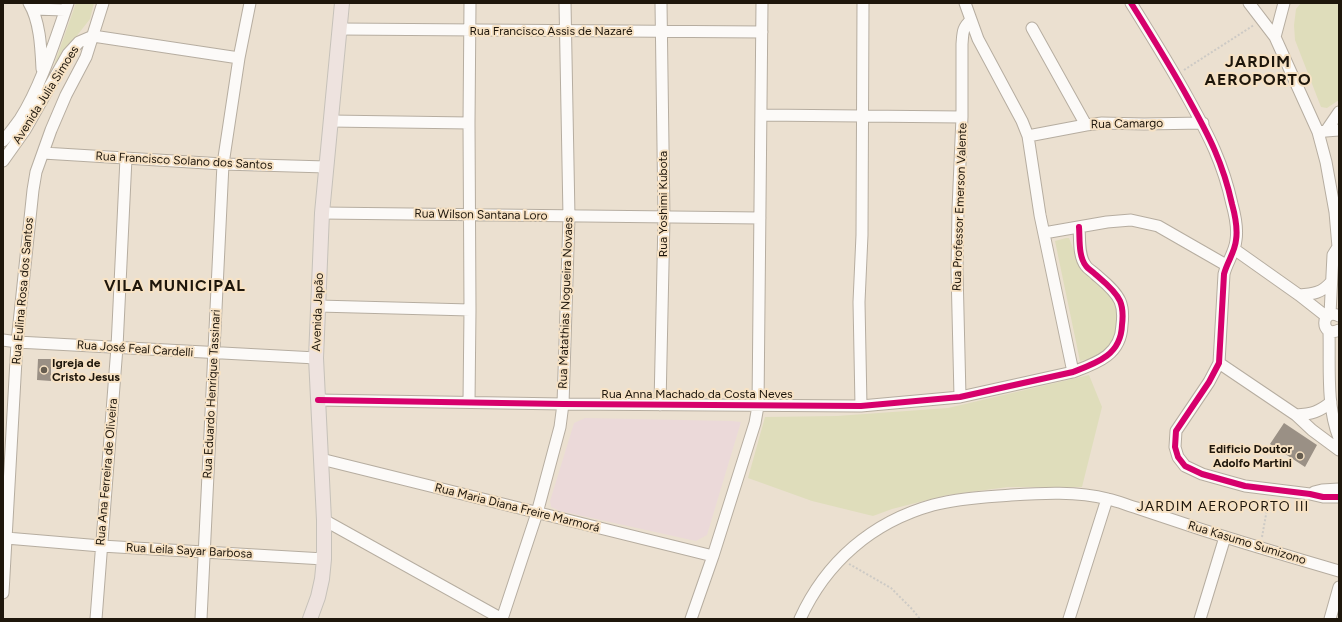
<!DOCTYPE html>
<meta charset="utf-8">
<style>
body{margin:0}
#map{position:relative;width:1342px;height:622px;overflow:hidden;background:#ebe0d0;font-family:Figtree,sans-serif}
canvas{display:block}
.frame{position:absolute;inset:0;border:4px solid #1e160b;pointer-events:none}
</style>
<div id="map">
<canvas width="1342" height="622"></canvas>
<div class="frame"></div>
</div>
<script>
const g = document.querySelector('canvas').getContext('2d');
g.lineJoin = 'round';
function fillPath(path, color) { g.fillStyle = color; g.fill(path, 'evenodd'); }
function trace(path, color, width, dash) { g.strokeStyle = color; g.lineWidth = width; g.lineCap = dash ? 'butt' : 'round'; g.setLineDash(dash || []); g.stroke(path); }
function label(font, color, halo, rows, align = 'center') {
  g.font = font + ' Figtree,sans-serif'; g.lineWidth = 4; g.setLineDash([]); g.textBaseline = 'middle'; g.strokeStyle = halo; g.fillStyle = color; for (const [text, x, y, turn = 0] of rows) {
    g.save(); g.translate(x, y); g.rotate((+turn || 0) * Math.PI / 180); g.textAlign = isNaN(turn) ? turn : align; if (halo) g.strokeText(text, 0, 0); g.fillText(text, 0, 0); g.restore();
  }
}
fillPath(new Path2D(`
 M585 418 732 421 741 422 707 535 696 541 560 511 551 507 550 501 574 423Z`), '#ebd9d9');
fillPath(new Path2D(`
 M76 3H94L90 19 54 65Z
 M1301 3H1339V100L1327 108 1321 107 1295 40 1294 25 1296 9Z
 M1066 238H1069L1080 266 1112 296 1117 303 1118 330 1107 354 1080 361 1055 241Z
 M1089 375 1102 407 1082 487H1008L970 492 947 495 892 509 873 516 812 501 748 478 765 417 837 416 948 408Z`), '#dfddbb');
fillPath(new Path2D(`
 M38 359H51V381L37 380Z
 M1284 423 1317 445 1305 467 1270 444Z`), '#9a9085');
const minor = new Path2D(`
 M29 3C40 21 41 48 42 69
 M965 3 978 39 1022 121 1028 136 1040 215 1073 372
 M1131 3C1151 35 1171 67 1189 100 1209 136 1223 163 1232 204 1235 215 1238 228 1236 240 1235 252 1227 262 1224 274L1219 363 1209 382 1176 431 1175 447 1178 457 1185 466 1202 474 1245 486 1310 494 1323 497H1339
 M1249 3 1275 37 1318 132 1326 162 1335 212 1338 247 1339 249
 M33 9 65 10
 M1032 28 1086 125
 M339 29 762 32
 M1275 37 1284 3
 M761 115 962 117
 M330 121 469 123
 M1326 131 1339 130
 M1318 132 1326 131 1339 112
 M1028 136 1086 125 1102 123 1144 124 1203 123
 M3 141C9 134 15 126 20 119 41 86 55 40 68 3
 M43 153 223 164 326 167
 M3 161 25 130 68 54 79 42 93 36 239 58
 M322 213 760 218
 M1044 233 1107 222 1131 220 1158 226 1226 265
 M1234 249 1299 295 1327 317
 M1299 295C1313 294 1322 293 1331 282
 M318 306 470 310
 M1330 314 1333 255 1338 247
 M1339 316C1320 307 1320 339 1339 330
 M1329 331C1330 366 1326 405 1339 438
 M3 340 17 342 316 358
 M1219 363 1296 415 1312 430 1339 450
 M960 397 957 270 958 209 962 117V44C963 33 962 28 971 20
 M318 400 563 404 861 406 960 397 1073 372C1097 363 1121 355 1122 325 1123 317 1123 308 1120 301 1115 290 1103 281 1095 274 1092 271 1088 269 1086 266 1078 256 1080 238 1079 227
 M469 402 470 310 469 123 470 3
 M660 405 664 218 661 3
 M861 406 859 302 862 235 863 3
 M1296 415C1312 414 1319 412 1331 402
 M321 459 713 556
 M1314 492 1322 490 1339 489
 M324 520 502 619
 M6 538 101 546 324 559
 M3 593 17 342 33 190 36 172 51 130 66 95 86 57 103 3
 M96 619 117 347 126 158
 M201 619 223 164 239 58 250 3
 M502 619 537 513 560 427 563 404 569 217 565 3
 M691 619 713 556 755 423 758 406 762 3
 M800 619C826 562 872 522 933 505 958 498 986 497 1011 495 1042 493 1077 491 1108 499 1117 501 1127 505 1137 508 1158 515 1179 522 1200 529 1246 544 1292 557 1339 571
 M1069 619 1107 499
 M1200 619 1225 537
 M1330 619 1339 587`);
const major = new Path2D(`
 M310 619 318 597 322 579 324 559V520L316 358 322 213 342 3`);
trace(minor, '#b6ada0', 13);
trace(major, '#c6c1b9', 16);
trace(new Path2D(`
 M1184 70 1254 25
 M1262 537 1269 498
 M849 564 891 588 912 609 920 619`), '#cdcac5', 2, [2, 2]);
trace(minor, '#fcfaf8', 11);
trace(major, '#eee3df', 14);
trace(new Path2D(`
 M1131 3C1151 35 1171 67 1189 100 1209 136 1223 163 1232 204 1235 215 1238 228 1236 240 1235 252 1227 262 1224 274L1219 363 1209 382 1176 431 1175 447 1178 457 1185 466 1202 474 1245 486 1310 494 1323 497H1339
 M318 400 563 404 861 406 960 397 1073 372C1097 363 1121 355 1122 325 1123 317 1123 308 1120 301 1115 290 1103 281 1095 274 1092 271 1088 269 1086 266 1078 256 1080 238 1079 227`), '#d6006c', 6);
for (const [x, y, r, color] of [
 [44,370,4,"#665d50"],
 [1300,456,4,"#665d50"]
]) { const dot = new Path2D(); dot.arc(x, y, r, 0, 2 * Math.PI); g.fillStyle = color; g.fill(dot); trace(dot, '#f7e2c4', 1.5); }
label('12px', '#1e160b', '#f7e2c4', [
 ["Rua Francisco Assis de Nazaré",551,31],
 ["Avenida Julia Simoes",46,95,-58],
 ["Rua Camargo",1127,124,-1],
 ["Rua Francisco Solano dos Santos",184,161,3],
 ["Rua Yoshimi Kubota",663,204,-90],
 ["Rua Professor Emerson Valente",960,207,-88],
 ["Rua Wilson Santana Loro",481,215,1],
 ["Rua Eulina Rosa dos Santos",23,291,-85],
 ["Rua Matathias Nogueira Novaes",566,303,-88],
 ["Avenida Japão",318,312,-88],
 ["Rua José Feal Cardelli",135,349,4],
 ["Rua Eduardo Henrique Tassinari",212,394,-87],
 ["Rua Anna Machado da Costa Neves",697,394],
 ["Rua Ana Ferreira de Oliveira",107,472,-85],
 ["Rua Maria Diana Freire Marmorá",517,508,14],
 ["Rua Kasumo Sumizono",1247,543,17],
 ["Rua Leila Sayar Barbosa",189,551,3]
]);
label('bold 12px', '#1e160b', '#f7e2c4', [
 ["Igreja de",52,363],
 ["Cristo Jesus",52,377],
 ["Edificio Doutor",1292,449,"right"],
 ["Adolfo Martini",1292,463,"right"]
], 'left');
g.letterSpacing = '1px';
label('14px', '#1e160b', '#f7e2c4', [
 ["JARDIM AEROPORTO III",1223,507]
]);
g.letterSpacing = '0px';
g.letterSpacing = '1px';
label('bold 16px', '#1e160b', '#f7e2c4', [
 ["JARDIM",1258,62],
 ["AEROPORTO",1258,80],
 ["VILA MUNICIPAL",175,286]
]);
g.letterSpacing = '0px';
</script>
